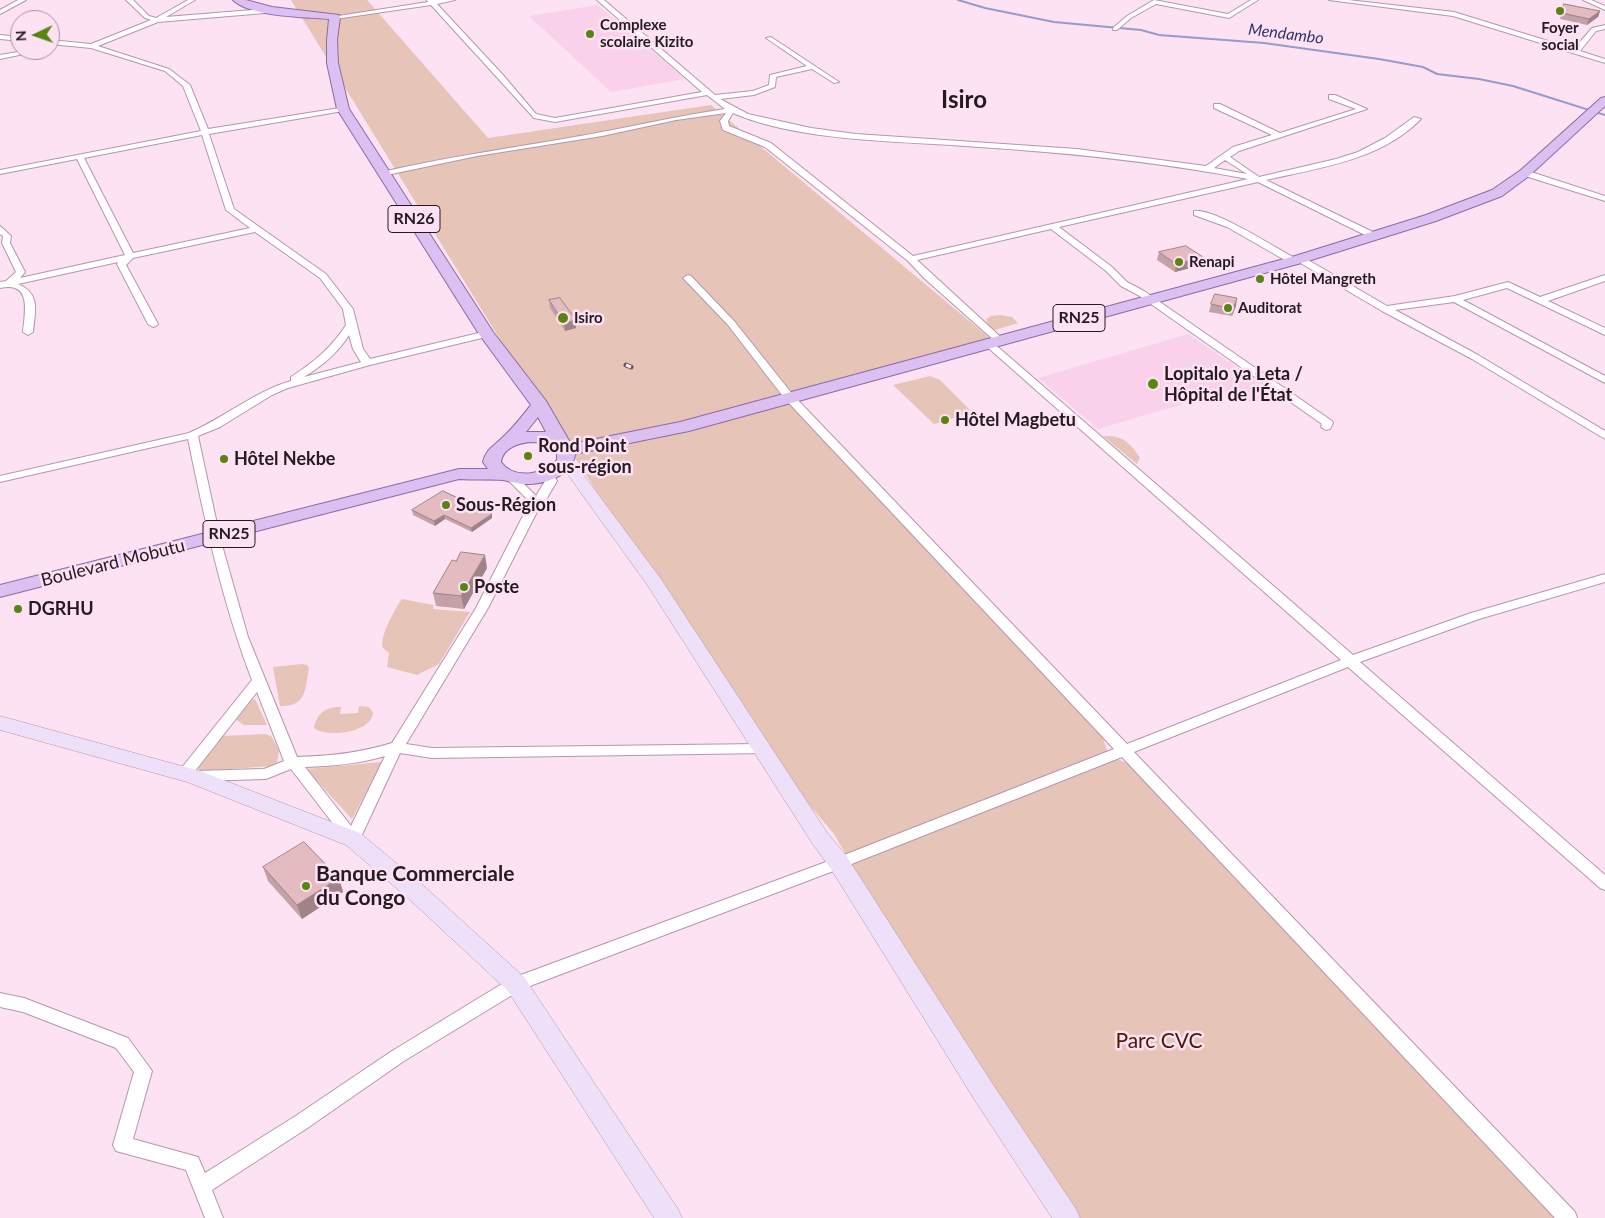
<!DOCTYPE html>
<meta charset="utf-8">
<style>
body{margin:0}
#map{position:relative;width:1605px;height:1218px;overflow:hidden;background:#fce2f3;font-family:Lato,sans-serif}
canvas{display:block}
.north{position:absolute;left:10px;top:10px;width:50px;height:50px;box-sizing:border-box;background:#fce2f3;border:1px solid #a6929f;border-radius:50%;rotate:267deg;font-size:14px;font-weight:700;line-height:20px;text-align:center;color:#251a22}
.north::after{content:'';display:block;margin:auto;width:18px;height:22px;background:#588512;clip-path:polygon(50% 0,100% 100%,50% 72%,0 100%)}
</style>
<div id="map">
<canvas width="1605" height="1218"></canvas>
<div class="north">N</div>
</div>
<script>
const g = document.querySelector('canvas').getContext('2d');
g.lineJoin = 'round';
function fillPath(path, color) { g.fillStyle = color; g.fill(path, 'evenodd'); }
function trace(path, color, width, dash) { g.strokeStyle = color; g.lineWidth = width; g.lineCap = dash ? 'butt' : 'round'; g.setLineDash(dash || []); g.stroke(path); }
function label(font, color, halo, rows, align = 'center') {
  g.font = font + ' Lato,sans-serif'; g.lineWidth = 5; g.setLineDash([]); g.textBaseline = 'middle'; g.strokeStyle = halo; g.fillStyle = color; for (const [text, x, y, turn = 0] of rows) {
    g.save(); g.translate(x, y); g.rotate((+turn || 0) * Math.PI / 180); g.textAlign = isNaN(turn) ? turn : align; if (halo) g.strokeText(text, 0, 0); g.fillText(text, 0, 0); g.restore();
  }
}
fillPath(new Path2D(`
 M598 5 685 79 611 92 529 16Z
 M1188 334 1278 395 1251 403 1231 390 1098 429 1038 378Z`), '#f9d1eb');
fillPath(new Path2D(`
 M291 0H367L488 138 711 105 998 345 790 397 1095 715 1109 756 1139 768 1568 1218H1071L983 1091 834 834 762 749 530 388Z
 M1000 315 1012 317 1018 323 995 330 989 326 986 319 991 316Z
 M930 376 940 380 971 411 970 413 934 424 893 385Z
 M1103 436C1122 435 1130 442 1140 458L1137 464Z
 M402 599 434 605 433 609 470 612 439 664 417 675 387 667 389 653C388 652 384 649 383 648 378 639 396 607 402 599Z
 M302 664 307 665 309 668C305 689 307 707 280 706L273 667Z
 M255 699 267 725H244L234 718 247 702Z
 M359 706 369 707 373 713C371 733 327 738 314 728 316 714 326 706 341 707L340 714 358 713Z
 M265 734 271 736 279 750 277 763 272 766 201 771 197 767 223 736Z
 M382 762 352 819 306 769Z`), '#e7c4b8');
trace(new Path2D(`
 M958 0 985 8 1054 22 1141 30 1159 35 1264 43 1379 59 1423 67 1437 74 1479 79 1513 86 1605 115`), '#959bca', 2);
const street = new Path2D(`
 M18 0H26L0 14V10Z
 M126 0H133L149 16 156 18 188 0H195L166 17 277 8 280 10 277 12 158 22 98 46 169 69 190 85 208 129 346 107 347 109 343 111 209 134 234 209 326 274 353 309 363 349 370 359 487 331 492 334 490 336 370 365 288 388 272 395 220 427 198 436 220 538 248 637 297 757C330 756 360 753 392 743L476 608 530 502 506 478 508 476H516L536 496 545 481 542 474 548 471 552 472 557 481 547 498 541 504 488 608 406 744 432 748 762 744 767 745 769 749 767 753 432 758 400 753 360 839 358 843 353 845 348 843 291 769 266 779 196 781 190 778H180L178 774 180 770 252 680C222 602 205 521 188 439L0 482V476L189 433C224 418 255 391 291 381V377C314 362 332 347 346 325L343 309 320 278 255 232 133 258 126 265 158 324 156 326 153 327 148 324 117 264 118 262 18 284C41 294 35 311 33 332L28 335 23 332C25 312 32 281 0 288V282L6 281 16 272 2 243 3 236 0 234V226L11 236 10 243 25 272 20 278 125 255 77 159 0 174V170L201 131 183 86 165 71 91 48 50 44V40L91 44 151 20 145 18ZM202 135 226 210 250 228 133 253 84 158ZM349 335 353 349 361 362 304 377C322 366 338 353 349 335ZM257 692 284 761 264 769 195 771ZM385 756 351 826 305 767C332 766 358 764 385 756Z
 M427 0H455L437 4 503 75 536 114 555 118 702 92 597 0H604L715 95 753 91 769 85 770 75 807 66 766 38 771 37 839 82 834 83 812 69 776 77 775 87 754 95 720 99 748 114 811 128 856 134 1077 149 1206 166 1233 147 1272 135 1214 108V104H1220L1280 133 1356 109 1329 99V95H1335L1367 109 1239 151 1230 157 1259 177 1336 159 1358 152 1385 138 1414 117 1421 119C1381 160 1319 168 1266 180L1377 234V238H1371L1258 182 1059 227 1112 267 1127 282 1144 291 1332 421 1333 423 1330 429 1326 430 1321 427 1322 424 1138 295 1121 286 1106 271 1051 229 917 260 1004 340 1002 342H996L924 278 908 261 765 147 723 130 720 121 726 113 676 120 602 136 477 156 382 176V172C455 155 529 146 602 132 643 124 684 115 725 109L707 95 555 122 534 118 431 5 335 19 332 17 428 2ZM733 113C797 141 895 141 965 146 1060 152 1154 161 1248 179L913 256 771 143 729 126 728 121ZM1225 160 1247 174 1214 168Z
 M1154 0 1228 14 1251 0H1258L1229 18 1156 4 1131 18 1117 30H1113V28L1127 16Z
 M1329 0H1348L1454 12 1574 49 1592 28 1605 25V29L1596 31 1580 51 1605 59V63L1453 16Z
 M1583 0H1591L1605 6V10Z
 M0 35 20 37V41L0 39Z
 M29 50H43L0 59V55Z
 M1522 171H1528L1605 196V201L1522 175Z
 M1194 211C1214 208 1276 248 1296 259L1303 257 1387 306 1455 296 1508 282 1540 297 1605 275V281L1548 301 1605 328V335L1507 288 1463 300 1605 376V383L1454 302 1395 310 1478 355 1605 431V439L1472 359 1382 311 1297 261 1290 263 1227 227 1194 215Z
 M688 275 691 276 734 321 793 395 1127 744 1341 660 985 345V341H991L1353 655 1471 613 1605 574V582L1479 619 1360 662 1605 875V890L1600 888 1348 667 1134 752 1575 1212 1577 1218H1555L1122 757 844 867 522 989 404 1061 306 1129 212 1190 223 1218H205L186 1170 116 1151 113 1145 134 1072 116 1048 23 1012 0 1007V993L24 998 128 1038 152 1071 133 1139 198 1157 205 1173 294 1117 392 1051 510 979 834 859 1114 749 785 399 728 325 685 280 683 278Z`);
const secondary = new Path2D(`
 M566 456 571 458 661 579 826 831 847 857 992 1083 1076 1209 1080 1218H1052L974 1099 831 869 812 843 648 586 558 461 561 458Z
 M0 716 200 771 360 833 425 887 524 977 678 1209 682 1218H654L508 991 409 899 346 845 187 782 0 730Z`);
const primary = new Path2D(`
 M233 0H246L272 7 339 15 340 17 337 40 338 63 349 109 493 332 546 401 571 444 680 422 1295 256 1426 215 1492 190 1521 170 1601 98 1605 97V106L1529 176 1502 196 1436 221 1305 262 689 431 575 454C573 477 542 485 522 484 515 483 509 481 503 480 488 479 474 480 459 479L0 597V585L459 469H488L483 462C486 449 494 446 502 438 513 428 522 416 531 405L479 334 337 109 327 63V40L329 19C306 17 250 17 233 0ZM538 417 546 432H526ZM531 442 546 443 557 449V460C544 475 514 480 501 462 503 448 518 443 531 442Z`);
trace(street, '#b596ab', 2);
trace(secondary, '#b596ab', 1);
trace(primary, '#8c6ba3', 2);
fillPath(street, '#fff');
fillPath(secondary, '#ede0f8');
fillPath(primary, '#dbc0f1');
const rail = new Path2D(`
 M626 365 631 367`);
trace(rail, '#645560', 5);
trace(rail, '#fce2f3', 3, [9]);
fillPath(new Path2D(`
 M1564 4 1600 11 1598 17 1587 25 1560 19Z
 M1159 252 1203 257 1202 265 1175 272 1157 260Z
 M549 300 576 320V328L565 331 550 308Z
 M1211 304 1236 306 1232 316 1209 312Z
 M412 510 492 514V518L472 532 445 519 435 526 413 515Z
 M487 568 464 609 436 606 433 593Z
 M263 867 339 878 343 892 302 919 268 881Z`), '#c3a1a6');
fillPath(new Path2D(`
 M1600 11 1598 17 1587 25 1589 19Z
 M1203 257 1202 265 1175 272 1176 264Z
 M1237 298 1236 306 1232 316 1233 309Z
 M576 320V328L565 331 564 323Z
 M492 514V518L472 532 471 528Z
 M444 515 445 519 435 526 434 521Z
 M485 555 487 568 464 609 461 596Z
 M339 878 343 892 302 919 297 905Z`), '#9f8387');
const building = new Path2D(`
 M1564 4 1600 11 1589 19 1562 13Z
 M1186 246 1203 257 1176 264 1159 252Z
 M1215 294 1237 298 1233 309 1211 304Z
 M560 298 576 320 564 323 549 300Z
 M443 491 492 514 471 528 444 515 434 521 412 510Z
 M461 552 485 555 461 596 433 593 452 560 456 561Z
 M304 842 339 878 297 905 263 867Z`);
fillPath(building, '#e3bbc1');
trace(building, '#9f8387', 1);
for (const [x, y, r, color] of [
 [1560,11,5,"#588512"],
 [590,34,5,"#588512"],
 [1179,262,5,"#588512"],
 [1260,279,5,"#588512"],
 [1228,308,5,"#588512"],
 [563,318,6,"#588512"],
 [1153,384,6,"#588512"],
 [945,420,5,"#588512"],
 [528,456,5,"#588512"],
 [224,459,5,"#588512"],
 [446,505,5,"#588512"],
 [464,587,5,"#588512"],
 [18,609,5,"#588512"],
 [306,886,5,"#588512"]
]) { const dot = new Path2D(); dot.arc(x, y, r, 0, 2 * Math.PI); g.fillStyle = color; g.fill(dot); trace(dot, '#fce2f3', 2); }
label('bold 15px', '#251a22', '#fce2f3', [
 ["Complexe",600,25],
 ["scolaire Kizito",600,42],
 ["Foyer",1560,28,"center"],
 ["social",1560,45,"center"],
 ["Renapi",1189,262],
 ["Hôtel Mangreth",1270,279],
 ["Auditorat",1238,308],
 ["Isiro",574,318]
], 'left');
label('italic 16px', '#2f316b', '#fce2f3', [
 ["Mendambo",1286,34,7]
]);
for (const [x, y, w] of [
 [414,219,52],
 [1079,318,52],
 [229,534,52]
]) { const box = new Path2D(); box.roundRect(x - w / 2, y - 13.5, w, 27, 4); g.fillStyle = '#fce2f3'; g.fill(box); trace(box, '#251a22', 1); }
label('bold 16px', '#251a22', null, [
 ["RN26",414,219],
 ["RN25",1079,318],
 ["RN25",229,534]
]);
label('bold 18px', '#251a22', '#fce2f3', [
 ["Lopitalo ya Leta /",1164,374],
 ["Hôpital de l'État",1164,395],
 ["Hôtel Magbetu",955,420],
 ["Rond Point",538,446],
 ["sous-région",538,467],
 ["Hôtel Nekbe",234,459],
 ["Sous-Région",456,505],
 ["Poste",474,587],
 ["DGRHU",28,609]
], 'left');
label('18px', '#251a22', '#fce2f3', [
 ["Boulevard Mobutu",113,563,-14]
]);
label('bold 21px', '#251a22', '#fce2f3', [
 ["Banque Commerciale",316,874],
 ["du Congo",316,898]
], 'left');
label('21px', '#551600', '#fce2f3', [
 ["Parc CVC",1159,1041]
]);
label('bold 24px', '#251a22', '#fce2f3', [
 ["Isiro",964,100]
]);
</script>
